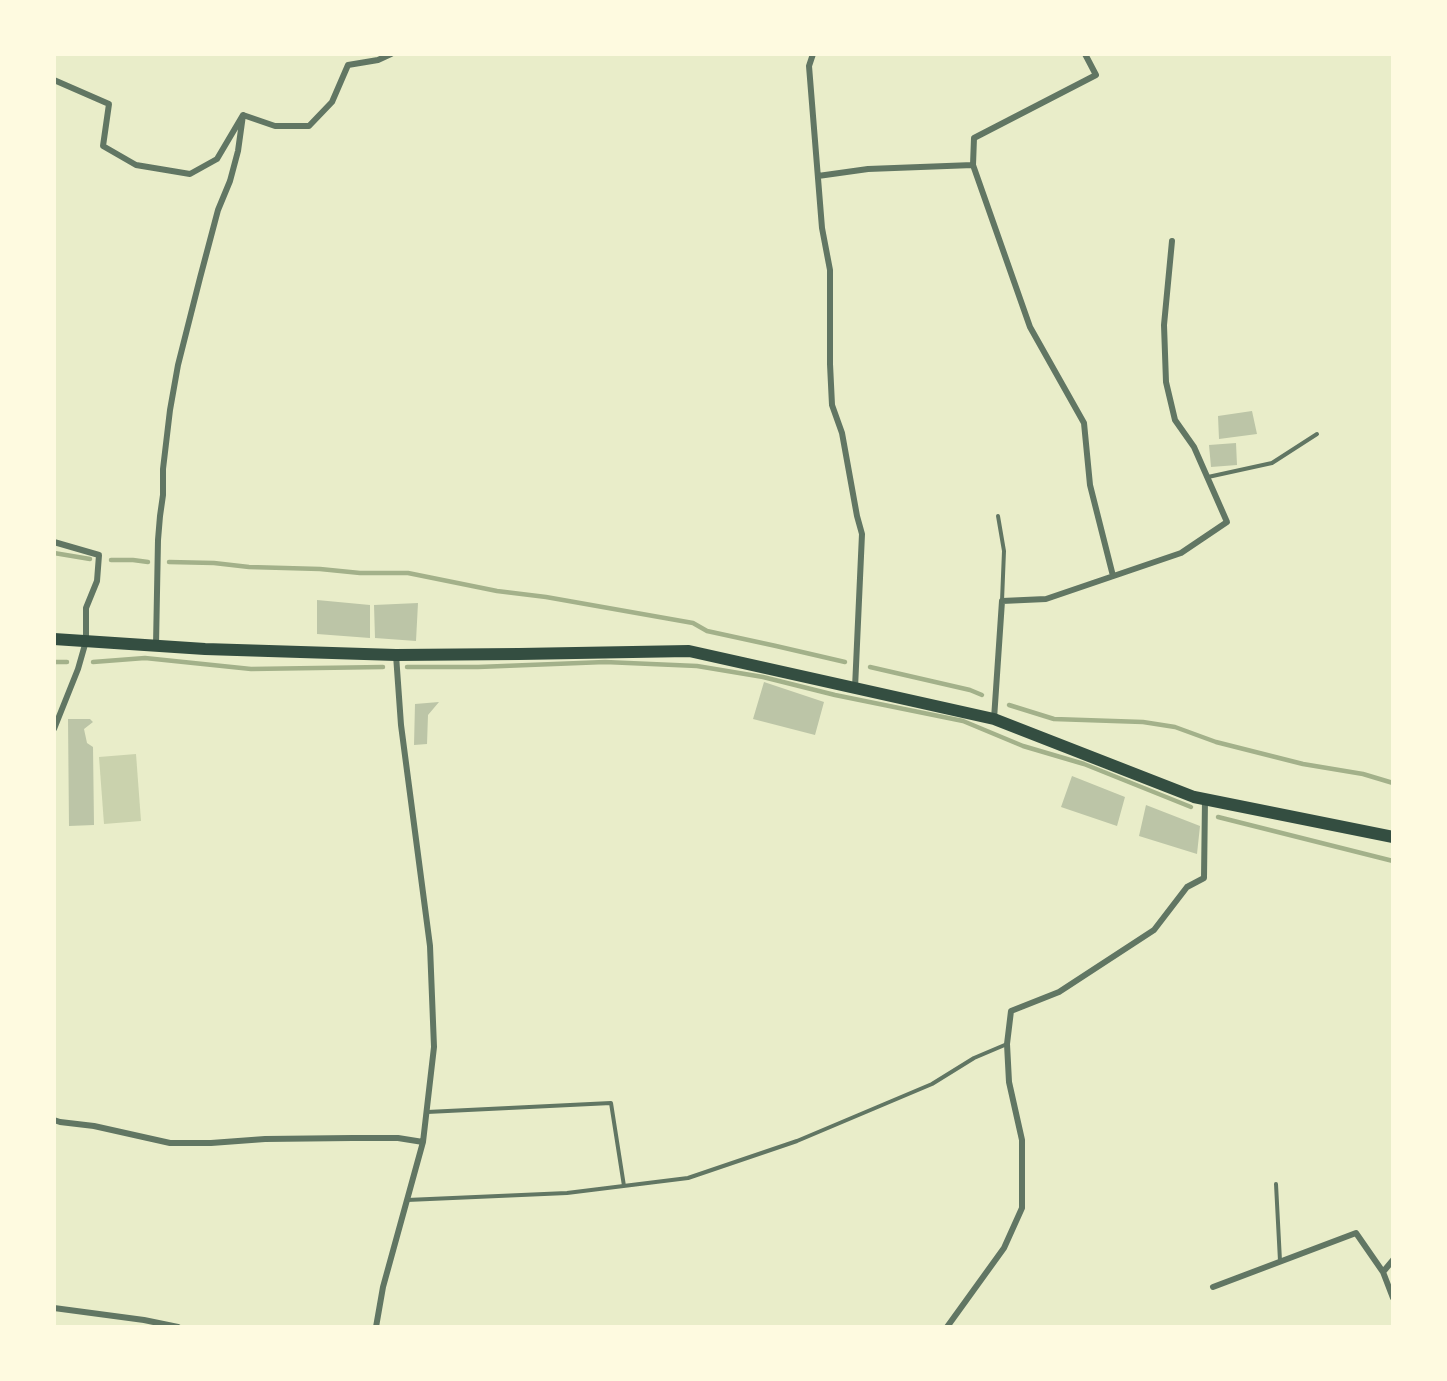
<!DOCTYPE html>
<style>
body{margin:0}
#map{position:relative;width:1447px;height:1381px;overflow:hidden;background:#e9edc9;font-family:Mulish,sans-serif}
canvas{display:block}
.frame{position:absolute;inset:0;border:56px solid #fefae0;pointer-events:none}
</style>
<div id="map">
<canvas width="1447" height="1381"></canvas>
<div class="frame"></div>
</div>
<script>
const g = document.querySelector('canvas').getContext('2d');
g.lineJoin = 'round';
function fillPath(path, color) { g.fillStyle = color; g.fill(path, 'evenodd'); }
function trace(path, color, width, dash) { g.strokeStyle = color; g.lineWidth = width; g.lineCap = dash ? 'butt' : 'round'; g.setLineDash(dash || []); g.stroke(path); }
fillPath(new Path2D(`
 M136 754 141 821 104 824 99 757Z`), '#cad2ad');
trace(new Path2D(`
 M54 553 90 559
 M111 560H133L148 562
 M169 562 214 563 249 567 320 569 360 573H408L497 591 546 597 693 623 707 631 776 646 845 662
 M54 662H67
 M93 662 145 658 251 669 383 667
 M407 667H478L605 662 697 666 763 677 835 695 963 721 1023 746 1084 764 1191 807
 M870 667 970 690 982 695
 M1009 705 1054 719 1143 722 1175 727 1216 742 1303 764 1363 774 1393 783
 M1218 817 1393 861`), '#a3b18a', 4.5);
fillPath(new Path2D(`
 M1252 411 1257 434 1219 439 1218 416Z
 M1236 443 1237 465 1211 467 1209 445Z
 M317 600 370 605V638L317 634Z
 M418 603 416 641 375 638 374 605Z
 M764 682 824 702 815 735 753 719Z
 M439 702 428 715 427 744 414 745 415 704Z
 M68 719H90L93 722 84 729 87 743 93 747 94 825 69 826Z
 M1072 776 1125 797 1117 826 1061 807Z
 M1146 805 1200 826 1197 854 1139 836Z`), '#bcc5a7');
trace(new Path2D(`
 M1208 477 1272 463 1317 434
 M998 516 1004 551 1002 601
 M427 1112 611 1103 624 1186
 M1276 1184 1280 1261
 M407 1200 567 1193 688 1178 797 1141 932 1084 974 1058 1007 1044`), '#617663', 4);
trace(new Path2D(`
 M813 54 809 66 822 228 830 270V364L832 405 842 433 857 516 862 534 855 688
 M54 80 109 104 103 146 136 165 190 174 217 159 243 115 275 126H309L332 102 348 65 378 60 391 54
 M973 165 1030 327 1084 423 1090 485 1113 576
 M818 176 868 169 973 165 974 138 1096 75 1085 54
 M54 542 99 555 97 581 86 608V641L78 669 54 729
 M156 645 158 540 160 516 163 495V469L170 410 178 365 200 278 218 210 230 181 238 151 243 115
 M994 719 1002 601 1046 599 1181 553 1227 522 1194 447 1175 420 1166 382 1164 325 1172 241
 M54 1120 60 1122 94 1126 170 1143H211L265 1139 352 1138H398L423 1142
 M1393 1260 1383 1272 1393 1298
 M1213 1287 1356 1233 1383 1272
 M54 1308 144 1320 178 1327
 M376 1327 383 1287 423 1142 434 1047 430 946 401 725 396 655
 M947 1327 1004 1248 1022 1208V1140L1009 1082 1007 1044 1011 1011 1059 992 1154 930 1187 887 1204 878 1205 800`), '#617663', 6);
trace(new Path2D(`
 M54 639 205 649 396 655 519 654 689 651 994 719 1194 797 1393 837`), '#344e41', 12);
</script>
